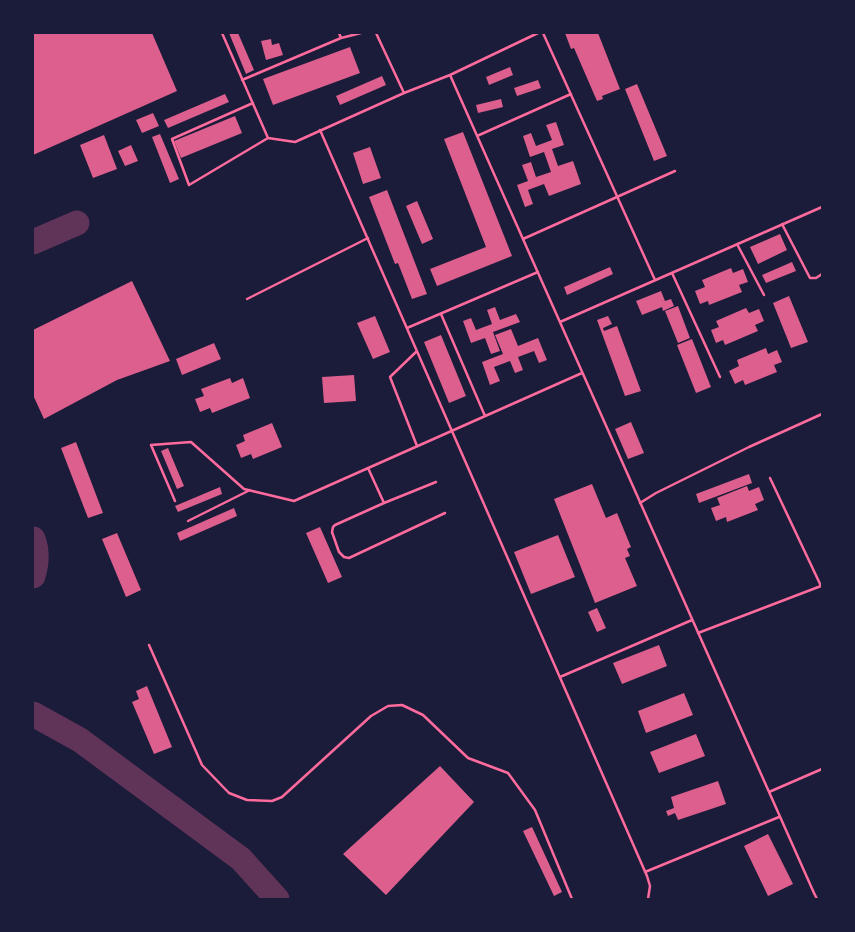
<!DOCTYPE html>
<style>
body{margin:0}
#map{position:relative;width:855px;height:932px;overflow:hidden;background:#1b1b3a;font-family:"Source Sans 3",sans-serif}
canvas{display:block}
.frame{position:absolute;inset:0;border:34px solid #1b1b3a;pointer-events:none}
</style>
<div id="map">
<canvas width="855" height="932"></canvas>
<div class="frame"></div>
</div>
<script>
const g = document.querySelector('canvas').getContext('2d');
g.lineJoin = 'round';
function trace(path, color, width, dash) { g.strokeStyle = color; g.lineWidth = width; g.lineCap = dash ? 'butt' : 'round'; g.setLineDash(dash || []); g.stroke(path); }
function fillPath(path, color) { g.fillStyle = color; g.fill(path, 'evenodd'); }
trace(new Path2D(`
 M33 242 77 223
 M33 539C38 552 37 563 33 576
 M33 714 80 740 241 859 277 899`), '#603358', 25);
fillPath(new Path2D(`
 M33 33H152L177 91 33 155Z
 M229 33H238L254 70 246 74Z
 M565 33H598L620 89 602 96 603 99 597 101 574 48 571 49Z
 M271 39 272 45 279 43 283 55 266 60 261 41Z
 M350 47 360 73 273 105 263 79Z
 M510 67 513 75 489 85 486 77Z
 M382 76 386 85 340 105 336 96Z
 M538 80 541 88 517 96 514 88Z
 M637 84 667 156 654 161 625 89Z
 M225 94 229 102 168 128 164 120Z
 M501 99 503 107 478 113 476 105Z
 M153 113 159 126 142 133 136 120Z
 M235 116 242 133 181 158 174 141Z
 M556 122 564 145 552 149 558 166 573 161 581 184 549 196 544 184 528 190 533 204 525 207 517 185 528 181 522 165 531 162 536 177 551 172 544 152 530 157 523 136 531 133 536 146 552 140 546 125Z
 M463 132 512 256 437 286 430 269 486 247 444 139Z
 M160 134 179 179 170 183 152 137Z
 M104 135 117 169 93 178 80 145Z
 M131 145 138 161 125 166 118 151Z
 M370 147 381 178 363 184 353 153Z
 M387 190 427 294 412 299 398 263 395 264 369 197Z
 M417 201 433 239 422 244 406 206Z
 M780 234 787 250 758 264 750 247Z
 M792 262 796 271 766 283 762 275Z
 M610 267 613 274 567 295 564 287Z
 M731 268 733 273 743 269 748 282 739 285 742 292 709 305 708 301 700 304 695 291 705 287 702 280Z
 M132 281 170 361 117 380 44 419 33 395V330Z
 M661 291 665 301 671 299 674 306 663 311 662 307 642 315 636 301Z
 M789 296 808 342 791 348 773 303Z
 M678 306 690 338 678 343 665 311Z
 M495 307 500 320 516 314 520 322 493 332 500 351 491 354 485 338 471 343 463 321 471 318 476 330 492 324 487 310Z
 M746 308 749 313 759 309 764 321 755 325 758 331 725 345 723 340 716 343 711 330 719 327 716 321Z
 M375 316 390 352 373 359 357 323Z
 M608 316 612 324 603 328 604 331 617 326 641 391 625 396 597 320Z
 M511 329 518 346 538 338 547 360 539 363 534 351 518 357 523 370 515 373 510 361 494 367 500 381 490 385 482 362 503 354 495 335Z
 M441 335 466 396 449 403 424 342Z
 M692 339 711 387 696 393 677 345Z
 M214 343 221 359 182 375 176 359Z
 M766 348 768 354 777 350 782 362 774 365 777 372 745 385 743 380 735 384 729 371 739 366 737 360Z
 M354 375 356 401 324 403 322 377Z
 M230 378 232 383 243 378 250 398 212 413 210 408 200 412 195 399 204 396 201 389Z
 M631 422 644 453 628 459 615 429Z
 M272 423 282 447 253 459 251 454 241 458 236 445 245 441 243 435Z
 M76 442 103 513 88 518 61 448Z
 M168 448 184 486 177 489 161 451Z
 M749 474 752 483 699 503 696 494Z
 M592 484 606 518 617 513 631 547 627 549 630 556 625 558 637 586 595 603 554 499Z
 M747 486 749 491 759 487 764 500 755 504 758 510 727 522 726 517 716 521 711 508 720 505 717 498Z
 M220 487 222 494 178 512 175 506Z
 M234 508 237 516 180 541 177 533Z
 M320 527 342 577 328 583 306 533Z
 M117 533 141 590 126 597 102 539Z
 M558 535 575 577 531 594 514 552Z
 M597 608 606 628 597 632 588 612Z
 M659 645 667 666 622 684 613 663Z
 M147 686 172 747 154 754 132 702 139 699 136 691Z
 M684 693 693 715 646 733 638 711Z
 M696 734 705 756 659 773 650 752Z
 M440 766 474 802 386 895 343 854Z
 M718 781 726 804 678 820 675 813 668 816 666 811 674 808 671 797Z
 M532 827 562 892 554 896 523 831Z
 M768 834 793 884 768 896 744 846Z`), '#dd5f8e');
trace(new Path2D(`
 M222 33 268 138
 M339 33 341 38 361 33
 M376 33 404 93
 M543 33 655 280
 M450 75 814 893 817 899
 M242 80 341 38
 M253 103 172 139 189 185 268 138 295 142 404 93 450 75 538 33
 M320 130 647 876 650 886 648 899
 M477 136 571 94
 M782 224 810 278H816L822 274
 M523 239 675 171
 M737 244 764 295
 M672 273 720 377
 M247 299 368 238
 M441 314 485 416
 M560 322 822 207
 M407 328 538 272
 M417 351 390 377 417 446
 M368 468 384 503
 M436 482 384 503 335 525 333 527 332 532 339 552 344 557 349 558 445 513
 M175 501 151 445 191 442 244 489 294 501 582 373
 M640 503 656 493 749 447 822 414
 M188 521 250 490
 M698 633 821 586 770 478
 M149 645 202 765 229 793 247 800 272 801 282 797 371 716 388 706 402 705 423 715 468 758 508 773 535 810 572 899
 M560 677 692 620
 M769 792 822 769
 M645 872 779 817`), '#ff6b9d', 2.5);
</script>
